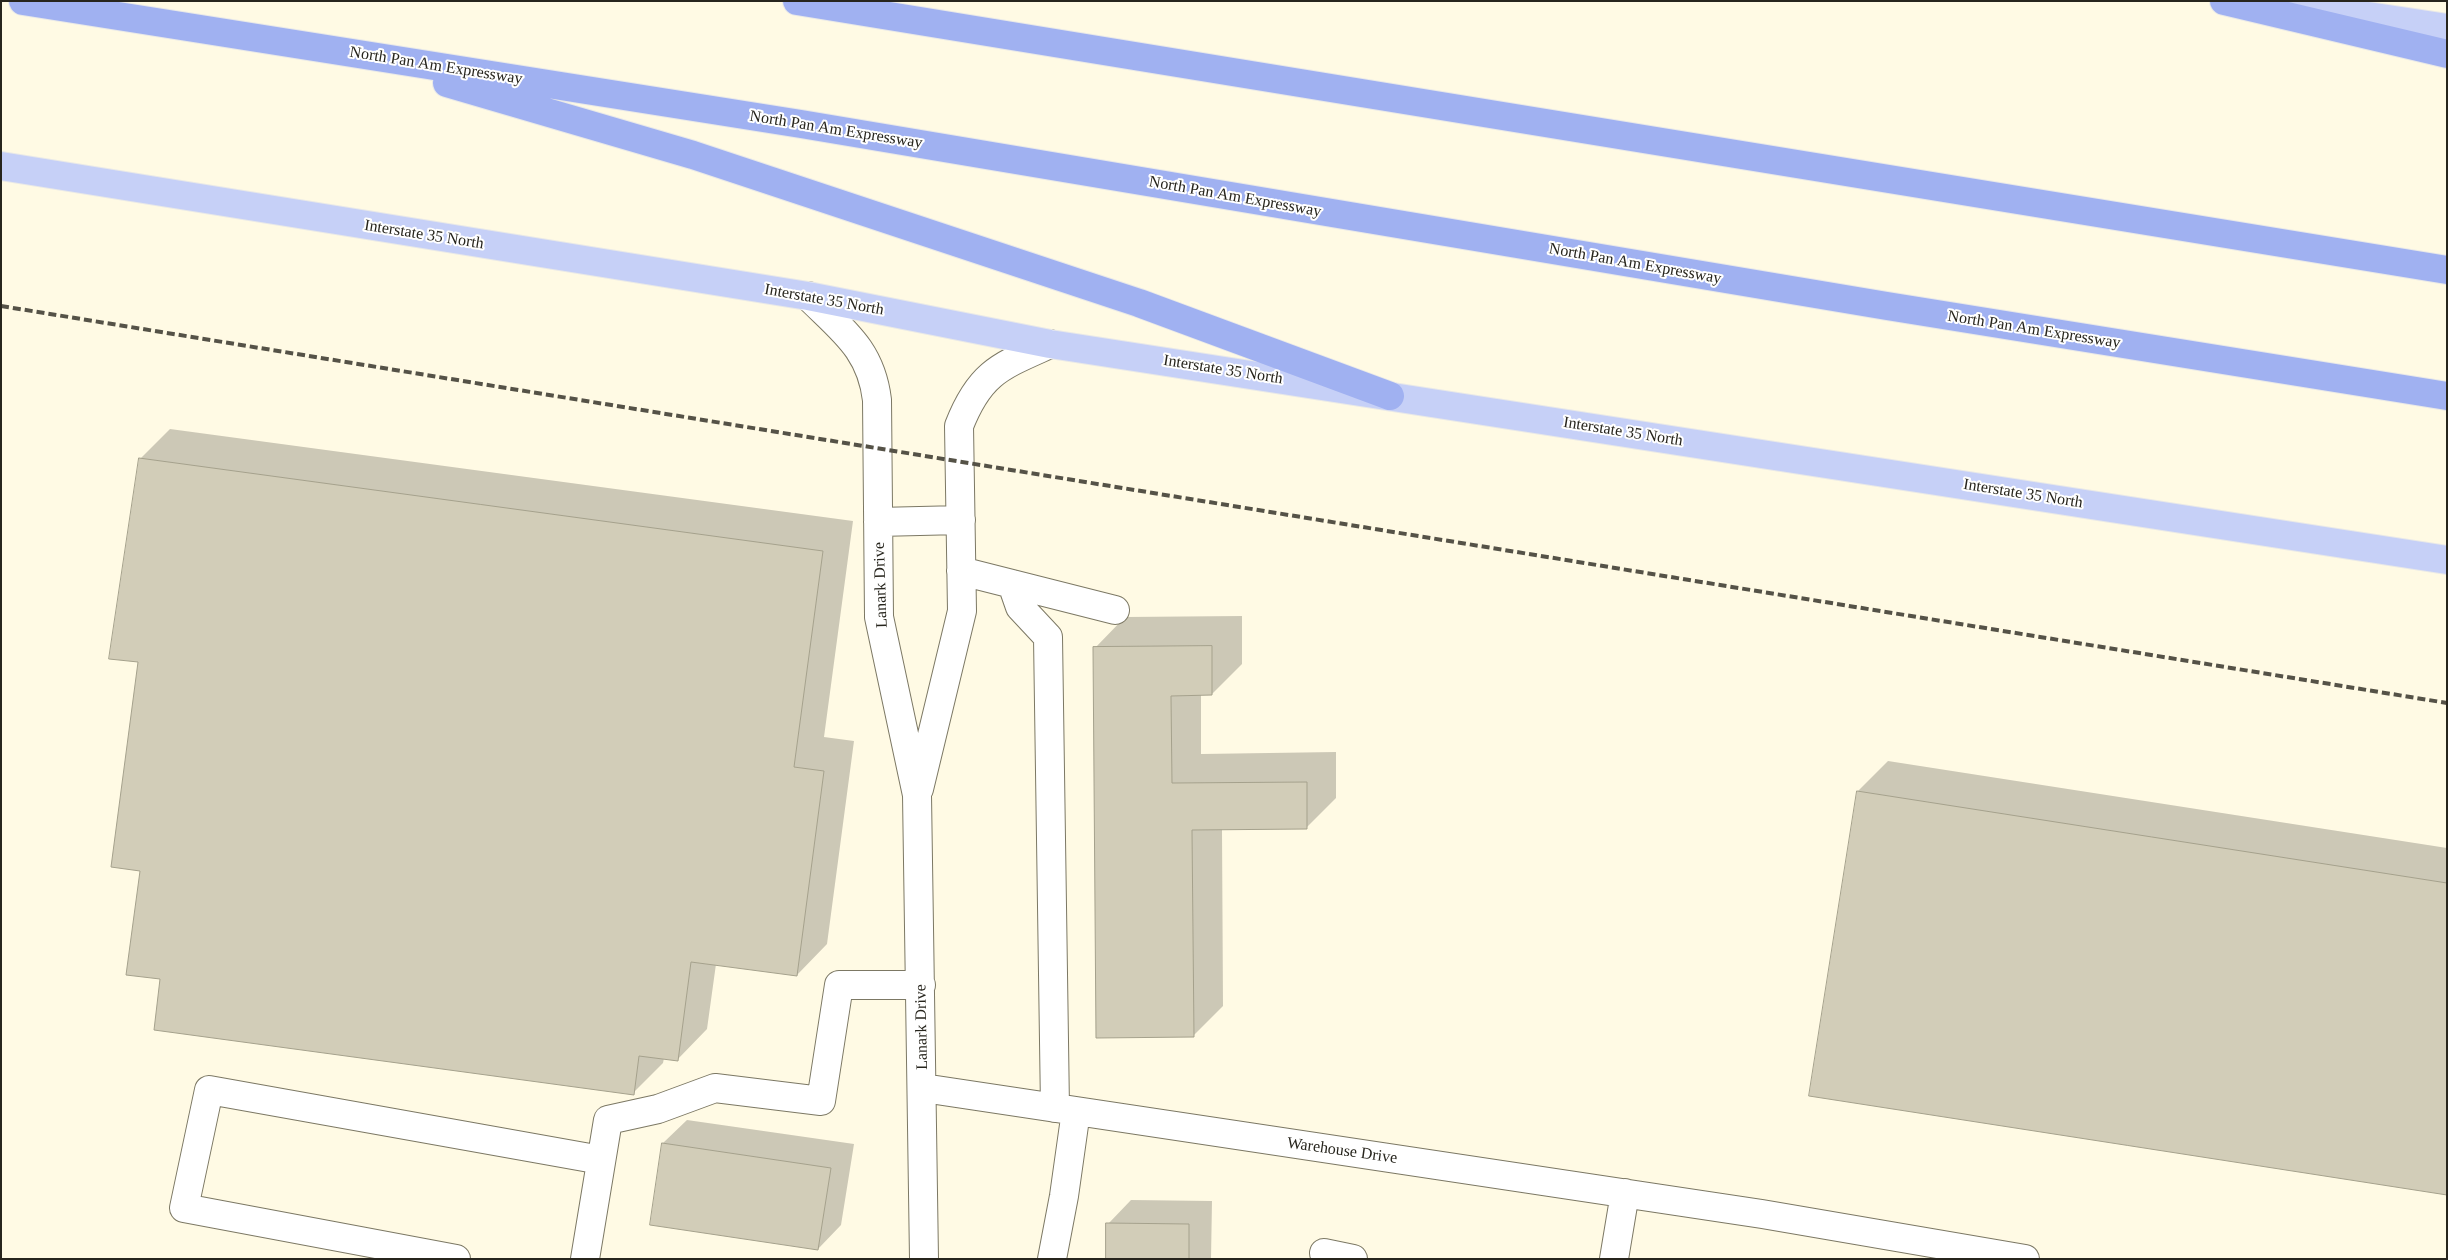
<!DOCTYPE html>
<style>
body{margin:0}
#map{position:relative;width:2448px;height:1260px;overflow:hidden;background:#fffae4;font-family:Georgia,serif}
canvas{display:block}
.frame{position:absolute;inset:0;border:2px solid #27251d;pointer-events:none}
</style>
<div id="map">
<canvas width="2448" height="1260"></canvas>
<div class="frame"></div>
</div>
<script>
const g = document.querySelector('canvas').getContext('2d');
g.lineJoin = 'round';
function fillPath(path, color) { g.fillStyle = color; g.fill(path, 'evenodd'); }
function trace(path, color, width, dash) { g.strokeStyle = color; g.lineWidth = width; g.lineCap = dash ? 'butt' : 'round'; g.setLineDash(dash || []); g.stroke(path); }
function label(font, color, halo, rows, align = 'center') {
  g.font = font + ' Georgia,serif'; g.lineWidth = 4; g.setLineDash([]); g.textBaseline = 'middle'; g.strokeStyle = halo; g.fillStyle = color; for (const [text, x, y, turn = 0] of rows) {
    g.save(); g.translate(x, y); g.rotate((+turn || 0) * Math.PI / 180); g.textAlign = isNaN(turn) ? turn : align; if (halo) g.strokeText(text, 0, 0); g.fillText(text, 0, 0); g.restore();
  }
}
fillPath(new Path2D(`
 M170 429 853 521 824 737 854 741 827 944 797 975 716 964 707 1029 677 1060 664 1058 663 1063 633 1093 162 978 142 870 140 459Z
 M1242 616V664L1212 694H1201V754L1336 752V798L1306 828 1222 829 1223 1006 1193 1036 1095 648 1125 617Z
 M1888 761 2447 848V1194L1858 791Z
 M687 1120 854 1144 841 1225 818 1249 651 1223 663 1143Z
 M1131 1200 1212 1201 1211 1259H1107L1108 1224Z`), '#0003');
const building = new Path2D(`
 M139 458 823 551 794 767 824 771 797 976 691 962 678 1061 639 1056 634 1095 154 1030 160 979 126 975 140 871 111 867 138 662 109 659Z
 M1212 646V695L1171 696 1172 783 1307 782V829L1192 830 1194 1037 1096 1038 1093 647Z
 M1857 791 2447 883V1195L1809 1096Z
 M662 1143 831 1168 818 1250 650 1225Z
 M1106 1223 1189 1224V1259H1106Z`);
fillPath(building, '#d2cdb8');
trace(building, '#a5a18c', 1);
const minor = new Path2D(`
 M808 296C842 330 871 349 877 400L879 617 917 795 924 1259
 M878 522 961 520
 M961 571 1115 610
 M1012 584 1020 607 1048 637 1055 1108
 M919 789 962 611 959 426C980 372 1001 366 1050 344
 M923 1088 1762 1214 2025 1259
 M1324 1253 1353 1259
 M456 1259 184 1208 209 1090 601 1160
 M585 1259 608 1120 658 1109 715 1088 821 1101 839 985H921
 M1052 1259 1064 1196 1076 1111
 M1614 1259 1625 1193`);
const major = new Path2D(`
 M2275 2 2447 28
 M1 166 808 296 1050 344 2447 560`);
const highway = new Path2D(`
 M23 1 801 124 1887 306 2447 396
 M797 1 2447 270
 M2224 1 2447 54
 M447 83 693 155 1139 303 1390 396`);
trace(minor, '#7c7864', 30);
trace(major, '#e9e9e8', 30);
trace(highway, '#e9e9e8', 30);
trace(minor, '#fff', 28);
trace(major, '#c6d0f7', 28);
trace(highway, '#a0b1f1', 28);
trace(new Path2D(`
 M1 306 2447 703`), '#555247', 4, [8, 4]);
label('16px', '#27251d', '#fff', [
 ["North Pan Am Expressway",436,66,9],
 ["North Pan Am Expressway",836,130,9],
 ["North Pan Am Expressway",1235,197,10],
 ["Interstate 35 North",424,235,9],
 ["North Pan Am Expressway",1635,264,10],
 ["Interstate 35 North",824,300,10],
 ["North Pan Am Expressway",2034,330,9],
 ["Interstate 35 North",1223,370,9],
 ["Interstate 35 North",1623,432,9],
 ["Interstate 35 North",2023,494,9],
 ["Lanark Drive",881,585,-92],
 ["Lanark Drive",922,1027,-91],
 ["Warehouse Drive",1342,1151,8]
]);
</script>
